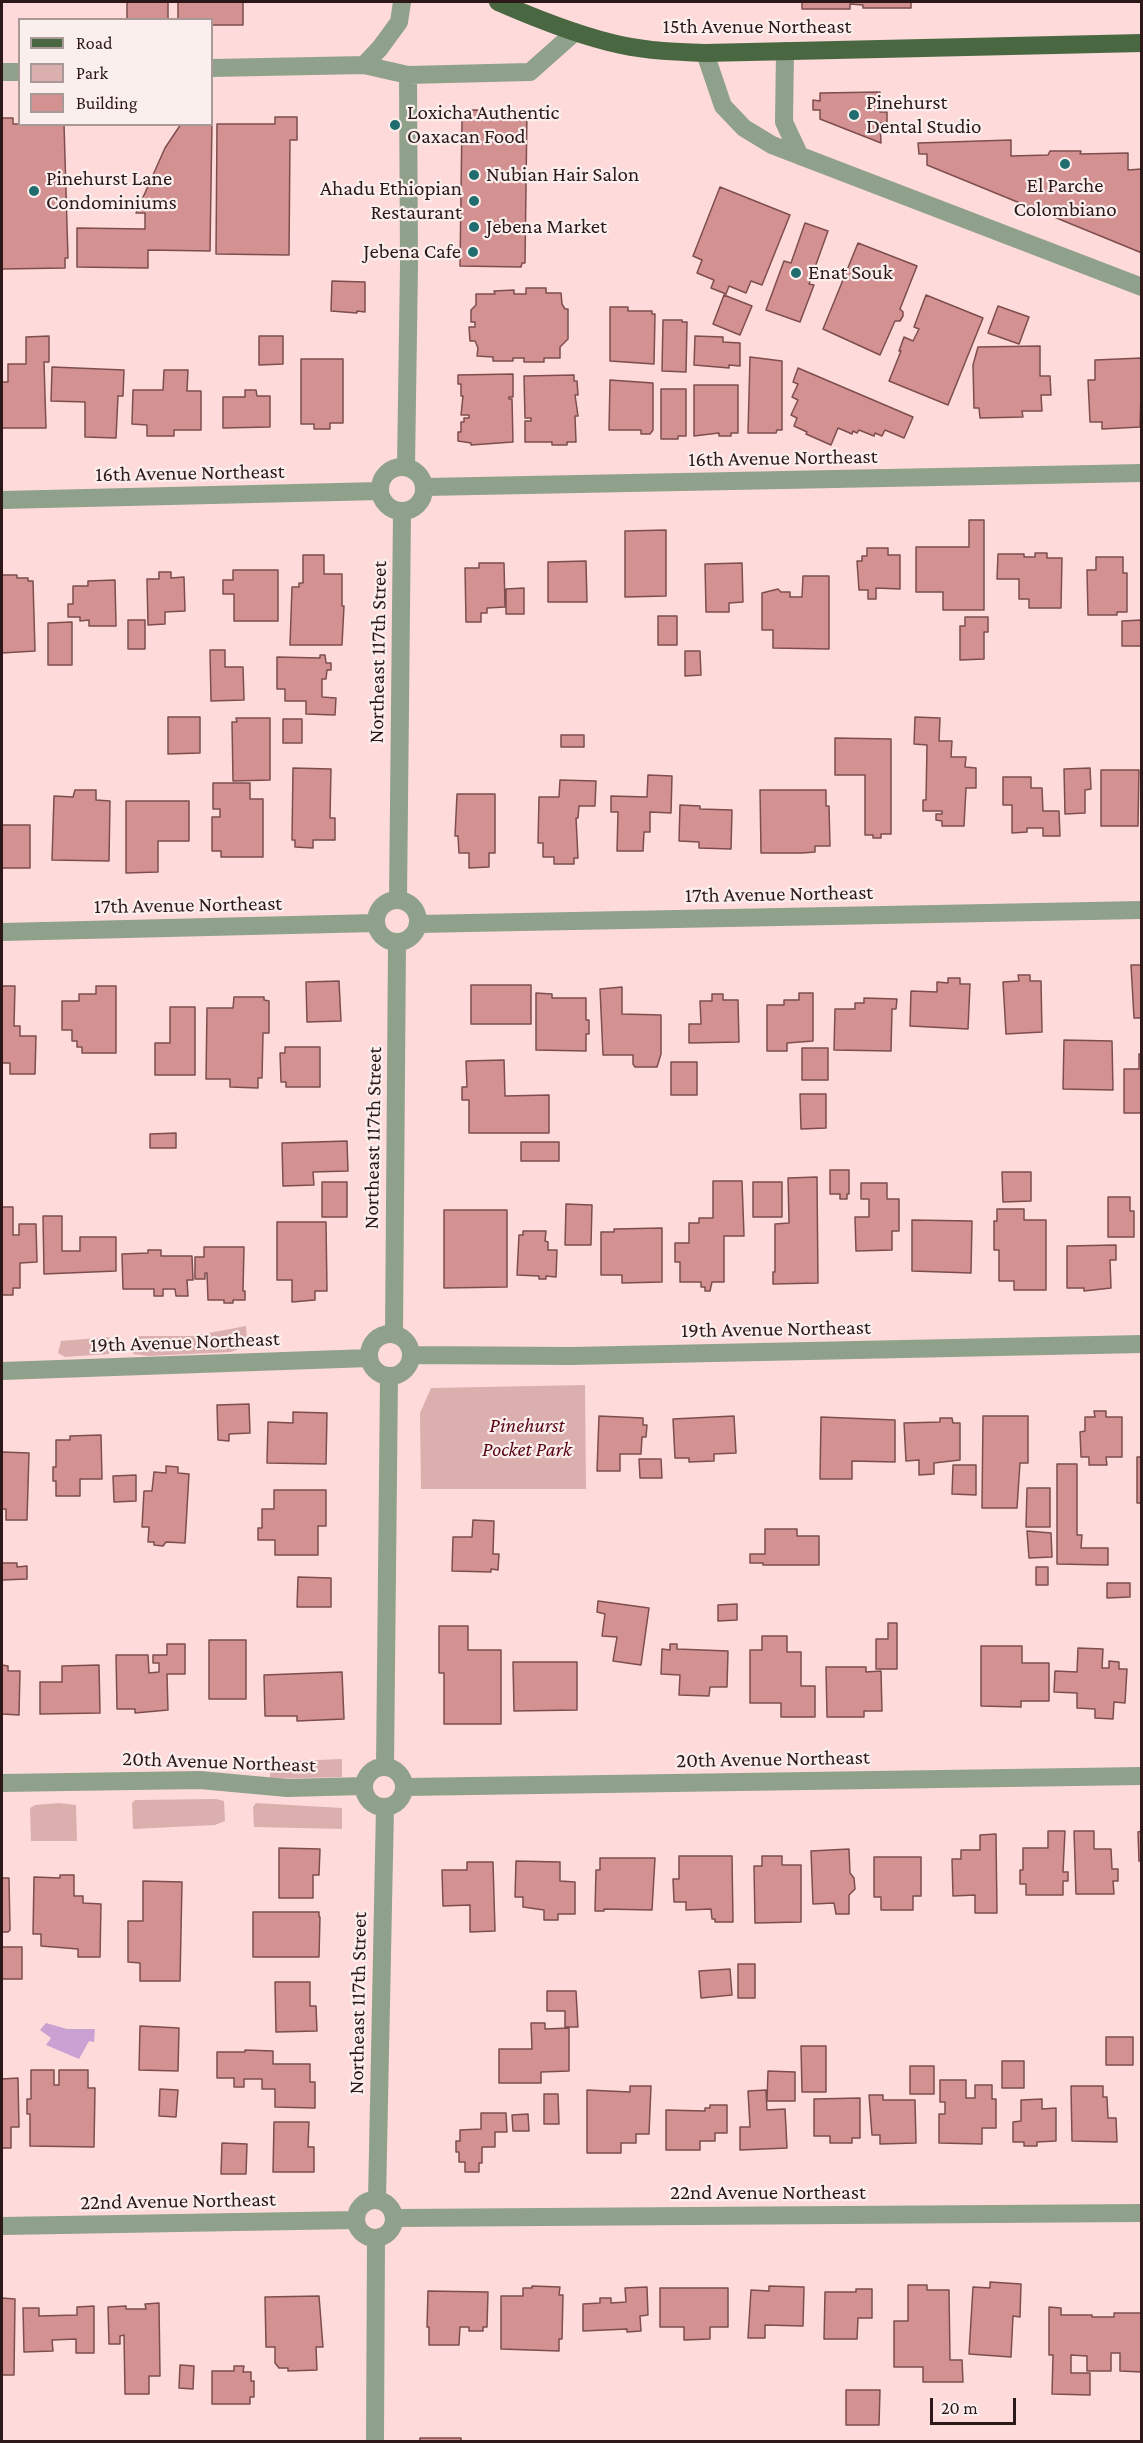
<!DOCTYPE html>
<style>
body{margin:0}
#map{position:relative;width:1143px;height:2443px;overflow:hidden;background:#fedbda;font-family:"Crimson Pro",serif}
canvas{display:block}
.frame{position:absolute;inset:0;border:3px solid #2c1818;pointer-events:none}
.legend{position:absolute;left:18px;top:18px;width:195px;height:108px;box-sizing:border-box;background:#fbefee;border:2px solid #a89998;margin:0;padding:8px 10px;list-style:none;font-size:18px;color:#2c1818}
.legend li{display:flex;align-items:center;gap:12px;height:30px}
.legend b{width:30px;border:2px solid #a89998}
.scale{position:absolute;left:930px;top:2398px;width:86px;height:27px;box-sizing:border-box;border:3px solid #2c1818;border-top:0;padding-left:8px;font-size:18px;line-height:21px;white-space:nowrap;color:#2c1818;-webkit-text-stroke:4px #fbefee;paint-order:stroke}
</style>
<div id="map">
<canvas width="1143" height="2443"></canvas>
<div class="frame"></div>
<ul class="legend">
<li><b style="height:8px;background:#496842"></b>Road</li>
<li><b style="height:16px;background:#dbafae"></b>Park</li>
<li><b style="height:16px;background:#d49191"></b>Building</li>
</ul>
<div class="scale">20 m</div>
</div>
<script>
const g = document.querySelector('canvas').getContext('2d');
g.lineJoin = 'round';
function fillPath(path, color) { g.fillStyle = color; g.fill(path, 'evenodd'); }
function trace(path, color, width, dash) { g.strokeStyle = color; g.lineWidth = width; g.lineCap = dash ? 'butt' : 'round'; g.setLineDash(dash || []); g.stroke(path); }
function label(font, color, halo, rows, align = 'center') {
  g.font = font + ' "Crimson Pro",serif'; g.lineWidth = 4.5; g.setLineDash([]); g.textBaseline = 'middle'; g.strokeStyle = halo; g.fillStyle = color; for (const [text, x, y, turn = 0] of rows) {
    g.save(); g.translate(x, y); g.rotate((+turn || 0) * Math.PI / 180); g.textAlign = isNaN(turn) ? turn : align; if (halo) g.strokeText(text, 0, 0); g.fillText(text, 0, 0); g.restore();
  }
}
fillPath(new Path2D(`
 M246 1326 247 1340 243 1347 231 1352 148 1356 133 1354 135 1340 138 1336H193Z
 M109 1337V1354L65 1357 58 1353 61 1341Z
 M585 1385 586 1489H421L420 1413 431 1388Z
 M342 1759V1777L270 1779V1762Z
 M216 1799 224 1801 225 1821 215 1825 133 1829 132 1803 135 1800Z
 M59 1803 76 1805 77 1841H31L30 1808 35 1805Z
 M256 1803 342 1808V1829L254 1827 253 1807Z`), '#dbafae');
fillPath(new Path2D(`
 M46 2023 67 2029H95L94 2042 89 2041 79 2059 46 2045 51 2038 40 2030Z`), '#c9a2d3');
const building = new Path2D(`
 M127 2H168V19H127Z
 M178 2H243V25H212V20H178Z
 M802 2H911V8H863V5L850 4V9H802Z
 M880 92V112H887V123H880L881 143 820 119V110H813V100L820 101V93Z
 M471 110 527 111 525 263H522L521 267 460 266 462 120Z
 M275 117H297V140H290L289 255 216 254 217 124H275Z
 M2 118H13V124H64L68 258H65V268L2 269Z
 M212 120 210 251 148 250V268L77 267V228L145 229V213H136L165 148 181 124H212Z
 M1011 140V156L1048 155 1050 151H1081L1080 154 1128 153V170L1142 169V253L927 165V154H919L918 143Z
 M720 187 790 215 762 285 751 281 746 293 729 286 726 294 711 288 714 280 697 273 702 260 693 256Z
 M805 223 828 231 809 284 814 285 800 322 766 310 784 261 791 263Z
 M858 243 917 266 900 309 903 312V316L900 321H895L880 355 823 329Z
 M332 281 365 282V312L357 311V313L331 311Z
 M526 288H546V293H561L562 304 565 309H568V339L560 347V358H544V362H524V358H513V361H493V357L477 356 478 348 475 341H470L469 327H475V322H471V310L476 305V294H495L494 291 514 290V294H526Z
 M724 295 752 306 740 335 713 324Z
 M926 295 983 318 948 405 889 381 901 351H899L904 337 913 341 919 329 914 327Z
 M998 306 1029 317 1019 344 988 333Z
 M610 307H628V311H652V314H655L654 364 610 361Z
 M663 320H682V322H687L686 372 662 371Z
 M49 336V362H44L46 428H2V382H8V364H26V337Z
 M259 336H283V364L259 365Z
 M695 336 723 337V342L740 343V366L729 365V368L694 365Z
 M1040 346V376H1050L1051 395H1041L1042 411H1022L1023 417 980 418 979 408H974L973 365 978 347Z
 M750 357 782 361V430H777L776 433H748Z
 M1142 358 1140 427 1102 429V422H1090L1088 380H1095V360Z
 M301 359H343V423H330V429H314V424H301Z
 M52 367 124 370 123 396H118L116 438 85 437V402L51 401Z
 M798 368 913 417 904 438 885 430 882 436 875 433 874 436 859 430 857 433 853 431 852 434 838 428 831 445 806 434 807 432 794 426 797 418 791 415 798 400 792 397 798 384 793 382Z
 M164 370H188L187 391H201V430H174V436H147V425L132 424 133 390H163Z
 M513 374V397H509V399H512L513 442 471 445V443L458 441V432H461V422H464V418H469V415H461L463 396H461V384H458V375Z
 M574 375V381H577L578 395H575L578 416H575L576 442H567V445H552V442H525V421H531V418H525L524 376Z
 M610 380 653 383V430L650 434H641V430H609Z
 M694 385H738V433H731V436H719V433L694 436Z
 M661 389H686V436H678V439H661Z
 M245 390H256L257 396H270V427L223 428V397H245Z
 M969 520H984V610H943V592H916V547H969Z
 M666 530V596L625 597V531Z
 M867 548H888V555H900V589L876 588V599H868V590H859L857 561H862V556H867Z
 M1035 553H1047V558H1062L1061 608H1029V599H1019V579H997L998 554H1024V557H1035Z
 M303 555H324V574H342V606H344L342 645H290L292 587H299V583H303Z
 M1096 557H1123V573H1127V612H1117V615H1088L1087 570H1096Z
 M586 561 587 602H548V562Z
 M479 563H504L505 607 487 608V613H481V622H466L465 568H479Z
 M742 563 743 602 729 603V612H706L705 564Z
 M233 570H278V621H234V594H223V580H233Z
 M159 572H171V578L184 577 185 611 165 612V624L148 625 147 579H159Z
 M2 575H17V578H28V581H33L35 651 2 653Z
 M803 576H829V649L773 648V630H762V593L778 589 781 592H790V597H802Z
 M115 580 116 626H89V620L80 621V617H68V604H73V586H88V581Z
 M524 588V614H506V589Z
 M658 616H677V645H658Z
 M965 617H988V632H984V659L960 660V626H965Z
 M128 620H145V649H128Z
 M1142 620V646H1122V621Z
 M72 622V665H48V623Z
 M210 650H225V667H243L244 700 211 701Z
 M685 651H700L701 675 685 676Z
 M320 655H325L326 663H331V670H327L326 679H322V697L336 698 335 715 306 714V701H285V689H277V657L320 658Z
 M168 717H200V753L168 754Z
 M915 717 940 718 939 741H952L951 757H966L965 767 976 768V788H966L964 826H942V821L936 820V814H942V811H923V800H926L927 745 914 744Z
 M236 718H270V780L233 781 232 722H237Z
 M283 719H302V743H283Z
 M561 735H584V747H561Z
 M835 738 891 739V834H881V838H873V835H865V775H835Z
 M293 768 331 769 330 818H335V840H313V848L295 847V840H292Z
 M1090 768 1091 789 1085 790V813L1065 814 1064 769Z
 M1101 770H1139L1138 826H1101Z
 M648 775 672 776 671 813 650 812V832H644L643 851H617L618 812H611V796L647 797Z
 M1003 777H1031V788H1042L1043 811H1059L1060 836H1043V828H1027V832L1012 833V805H1003Z
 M560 780 596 781 595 806H579L578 818H576L578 858H574V864H554V857H543V843H538L539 797H559Z
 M213 783H250V799H263V857H221V851H212V817H220V809H213Z
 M75 790H96V800L110 801 109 861 52 860 54 796 73 797Z
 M760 790H826V806H829L830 846H815V852L802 853H761Z
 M457 794H495V853H489V867L469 868V853H459L458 836H455Z
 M126 801H189V841H158V872L126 873Z
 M680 805 700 806V809L732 810 731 849 699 848V842L679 841Z
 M2 825H30V868H2Z
 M1131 965H1142V1018H1134Z
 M1018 975H1030V981H1041L1042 1032 1006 1034 1003 982 1019 981Z
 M948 978H960V984H970L968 1029 910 1026 911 991 937 992V982L948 983Z
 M339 981 341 1021 307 1022 306 982Z
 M471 985H531V1024H471Z
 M2 986H15L14 1026H20V1036H36L35 1074H10V1063H2Z
 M96 986H116V1053H82V1047H77V1041H72V1030H62V1001H79V994H96Z
 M622 987V1014L661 1015V1054L657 1067H635L633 1064V1055H603L600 989Z
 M536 993 552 994V998H586V1020H589V1034H586V1051L536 1050Z
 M799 993H813V1041L787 1043V1051H767V1005H784V1000H799Z
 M712 994H723V1000H738L739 1042 689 1043V1024H701L700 1001H712Z
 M234 997H264V1000L269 1001V1033H263L262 1078H258V1088L230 1087V1079H206L207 1008H233Z
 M864 998 897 999 896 1009H892L891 1051 834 1050 835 1009H855V1003H864Z
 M170 1007H195V1075H155V1043H170Z
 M1064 1040 1112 1041 1113 1090 1063 1089Z
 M285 1047H320V1087H286V1082H281L280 1053H285Z
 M802 1048H828V1080H802Z
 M1139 1054H1142V1113H1124V1069H1139Z
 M504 1060 505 1096 549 1095V1133H469V1100H462V1087H467L466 1061Z
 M671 1062H697V1095H671Z
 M800 1094H826V1128L801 1129Z
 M176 1133V1148H150V1134Z
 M347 1141 348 1171 313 1172 314 1185 283 1186 282 1143Z
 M521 1142H559V1161H521Z
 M830 1170H849V1194H847V1199H840V1194H830Z
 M1002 1172H1031V1201L1003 1202Z
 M817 1177 818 1283 773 1284V1272H775V1224L789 1223 788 1178Z
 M713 1181H742L744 1236H724V1282H712L710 1291H705V1287H701V1282H680V1262H675V1243H689V1223H699V1218H713Z
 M322 1182H347V1217H322Z
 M753 1182H782V1217H753Z
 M861 1183H887V1199H899V1231H892V1250L856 1251 855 1217H869V1199H861Z
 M1108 1197H1130V1211H1134V1237H1108Z
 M566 1204 592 1205 591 1245H565Z
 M2 1207H13V1235H19V1224H36L37 1262 20 1263V1288H13V1295H2Z
 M997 1209H1024V1220H1046V1290H1014V1281H999V1250H994V1221H997Z
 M444 1210H507V1287L444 1288Z
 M43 1216H62V1251H80V1237H116V1271L44 1274Z
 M912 1220 972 1221 971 1273 912 1271Z
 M277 1222H326L327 1291H315V1300L292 1302V1280H277Z
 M662 1228V1282L622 1283V1275H601V1232H614V1229Z
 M523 1231H546L545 1241 548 1242V1250H557L556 1277 546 1276V1279H539V1276L517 1275 519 1235H523Z
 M1116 1245V1260H1110L1111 1288 1084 1291V1288H1067V1246Z
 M204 1247H244L243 1291H245V1300H233V1303H224V1300H208L207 1273H205V1279H195V1257H204Z
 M148 1250H161V1256H192L193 1280H187L188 1296H176L175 1289H163V1296H154V1289H123L122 1254 148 1253Z
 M249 1404 250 1433 229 1434V1441L218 1440 217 1405Z
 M1094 1411H1106V1417H1122V1457H1106L1107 1465H1089V1457H1081L1080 1432 1085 1431V1417H1095Z
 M293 1412 327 1413 326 1464 267 1463 268 1422 293 1423Z
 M599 1416 643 1418V1425H647L646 1437H642L641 1454H620V1471H597Z
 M734 1416 736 1453 714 1454V1461L689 1462V1458H675L673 1419Z
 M983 1416H1028V1463H1020L1017 1508H982Z
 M821 1417 895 1420V1462L852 1461V1479H820Z
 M940 1418H952L953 1423H960V1460L934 1463V1474L919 1475V1460L906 1461 904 1423 940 1422Z
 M101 1435 102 1479H80V1496H56V1481H53V1467H56V1440H70V1436Z
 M2 1452 29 1453 27 1520H6V1509H2Z
 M1137 1457H1142V1503H1137Z
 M639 1459H661L662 1478H640Z
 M1057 1464H1077V1535H1082L1081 1548H1108V1565L1057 1564Z
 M953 1465H976V1495L952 1494Z
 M166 1466 178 1467V1473L189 1474 185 1543 166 1542 163 1546 154 1545V1542H148L149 1527H142L144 1491H152L154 1472 166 1473Z
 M136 1475V1501L114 1502 113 1476Z
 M1027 1488H1050V1527H1026Z
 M274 1490H326V1526H318V1555H275V1540H258V1528H262V1509H274Z
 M473 1520 494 1521 493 1554H499L498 1570 491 1569V1572L452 1571 453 1537H472Z
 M765 1529H797V1536H819V1565H763V1563H750V1554H765Z
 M1027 1531 1051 1533 1052 1557 1029 1558Z
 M2 1563H17V1567L27 1566V1579L2 1580Z
 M1036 1567H1048V1585H1036Z
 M298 1577 331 1578V1607H297Z
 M1107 1583H1130V1597L1107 1598Z
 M598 1601 649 1608 641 1665 613 1661 617 1637 602 1636 605 1614 597 1612Z
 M737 1604V1620L718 1621V1605Z
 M888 1623H897V1669H876V1639H888Z
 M439 1626H468V1650H501V1724H444V1673H439Z
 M762 1636H787V1652H801V1686H815V1717H781V1703H750V1650H762Z
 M209 1640H246V1699H209Z
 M167 1644H185V1674H167L168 1710 135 1713V1709H117L116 1655H148L149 1673 159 1672V1663H153V1655H167Z
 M670 1644H677V1649L728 1651 727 1687H710L709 1696 679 1695 680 1675 661 1674 662 1649 670 1650Z
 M981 1646H1022V1663H1049V1701H1021V1707L981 1706Z
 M1078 1648 1103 1649 1102 1668H1109V1661L1119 1662V1669H1127L1125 1703 1114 1702 1113 1719 1095 1718V1709L1077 1708V1693L1054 1692 1055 1671 1077 1672Z
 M513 1662H577V1710L514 1711Z
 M2 1665 8 1666V1671H20L19 1715 2 1714Z
 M99 1665 100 1713 40 1714V1682H62V1666Z
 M826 1667H866V1672L881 1671 882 1711H864V1717H827Z
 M342 1672 344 1719 297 1721V1716H265L264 1675Z
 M1048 1831H1065L1063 1872H1068V1881H1063V1895H1026V1884H1020V1870H1023V1848H1048Z
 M1074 1831H1094V1849H1111L1112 1869H1118V1881H1113L1114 1894H1076Z
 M1142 1831V1861H1139L1138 1832Z
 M996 1834 997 1913H975V1895L953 1896 952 1859H961V1850H980V1835Z
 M279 1848 320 1849 319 1875H313V1898H279Z
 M849 1849 850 1873 854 1878 855 1889 849 1895V1914H836L834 1903 813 1904 811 1851Z
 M679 1856H732L733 1922H715V1919H712L711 1909 686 1910V1902H674L673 1879H679Z
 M762 1856H782V1865H801V1922L755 1923 754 1866H762Z
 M874 1857H921V1896H913V1910H881V1897H874Z
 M600 1858H655L652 1910 604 1909V1911H595L596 1870H600Z
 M516 1861 560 1862V1881L575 1882V1914H558V1920H544V1910L523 1907V1897H515Z
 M467 1862H493L495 1931 470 1932V1905L443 1906 442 1870H467Z
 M60 1875H74V1896H83V1903L101 1904 100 1957H78V1949L41 1946V1934H33L34 1877 60 1878Z
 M2 1878H9L10 1930 8 1932H2Z
 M143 1881 182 1882 180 1981H140V1963L128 1962V1921H143Z
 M253 1912H319V1917H320L319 1957H253Z
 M2 1947H22V1979H2Z
 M738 1964H755V1998H738Z
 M730 1969 732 1995 701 1998 699 1971Z
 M275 1982H310V2006H316L317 2031 276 2032Z
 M547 1991H576L578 2027H565V2011H547Z
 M531 2023H545V2029L569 2028V2071L541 2072V2083H499V2049H532Z
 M140 2026 179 2028 178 2071 139 2070Z
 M1106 2037H1133V2065H1106Z
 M801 2046H826V2092H802Z
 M245 2050 273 2051V2064H310V2082H315V2108L275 2107V2089H262V2079H244V2087H234V2078H217V2052H245Z
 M1002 2061H1024V2088H1002Z
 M910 2066H934V2094H910Z
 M31 2070H54V2085H59V2070H88V2088H95L94 2147 30 2146V2114H27V2099H31Z
 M768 2071 795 2072V2101H767Z
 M18 2078 19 2127H11V2148H2V2079Z
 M940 2080H966V2098H975V2085H992V2099H996V2128H982V2144L939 2143V2114H945V2102H940Z
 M630 2086H651L649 2134H636V2143H621V2153H587V2090L630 2092Z
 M1071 2086H1103V2097H1107L1108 2118H1116L1117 2142 1072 2141Z
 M160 2089 178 2090 176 2117 159 2116Z
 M766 2090 767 2110 785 2109 787 2148 740 2150V2127H750L748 2091Z
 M544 2094H558L559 2124H544Z
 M869 2095H883V2100H915L916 2143 880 2144V2135H872Z
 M860 2098V2138H852V2143H830V2136H814V2099Z
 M1042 2099V2109L1056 2108V2141L1037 2142V2146H1024V2142H1013V2122L1021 2121V2100Z
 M710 2105H727V2133H715V2141H700V2150H666V2110L705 2111V2108H710Z
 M481 2113H506L507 2132H495V2147H482V2163H479V2172H465V2162H459V2152H456V2141H460V2130L481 2129Z
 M528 2114 529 2131H513L512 2115Z
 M274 2122H309L308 2147H314V2172H273Z
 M222 2143 247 2144 246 2174H221Z
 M990 2282 1021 2284 1020 2317 1013 2316 1011 2357 969 2354 973 2287 990 2288Z
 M908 2285H927V2290H949L950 2360H962L963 2382H923V2367H894V2321H908Z
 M532 2286 560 2287 559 2295H563L562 2339H559V2351L501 2349V2296H523V2288H532Z
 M769 2286 804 2287 803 2326 765 2325V2338H748L751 2290 769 2291Z
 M647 2287 648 2315 640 2316 641 2331 627 2332V2329L583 2331V2304L600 2303V2298H611V2303L626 2302 625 2288Z
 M660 2288H728V2327H710V2339L684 2340V2327H660Z
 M856 2289H872V2318H858L857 2339H824L825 2292H856Z
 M428 2291 488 2292 487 2327H483V2331H469V2327H460L459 2345H429V2327H427Z
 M319 2296 323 2347H316L317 2370 288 2371V2368H279L275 2363V2347H266L265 2297Z
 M2 2298 15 2299 14 2375H2Z
 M159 2303 160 2376H149V2394H125L124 2335 120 2336V2344H109L108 2307 126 2306V2309H146L145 2304Z
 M94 2306V2353H76V2339L52 2340 53 2351 24 2352 23 2308H39V2316L77 2315V2307Z
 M1049 2307 1061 2308V2315H1092V2317H1114V2313H1142V2372L1120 2371V2353H1111V2371H1087V2356L1071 2355V2373H1090V2395L1052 2394 1053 2355H1049Z
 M180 2365 194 2366 193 2389 179 2388Z
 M234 2366H244L243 2372H251V2381H254V2397H250V2404H212V2371H234Z
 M846 2390H880L879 2425H846Z
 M420 2438H461V2442H420Z`);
fillPath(building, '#d49191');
trace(building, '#7e4e4e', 1.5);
trace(new Path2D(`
 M785 51 784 122 800 156
 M705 53 723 106 744 128 772 145 1142 287
 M364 65 380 48 399 22 402 2
 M212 68 364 65 408 75 530 72 575 32
 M2 72H20
 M380 489a22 22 0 1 1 44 0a22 22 0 1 1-44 0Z
 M406 467 409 264 408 75
 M425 487 1142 473
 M2 500 380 491
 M376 921a21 21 0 1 1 42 0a21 21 0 1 1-42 0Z
 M398 900 402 512
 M418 924 1142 910
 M2 932 375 923
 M369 1355a21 21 0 1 1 42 0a21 21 0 1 1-42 0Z
 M394 1334 397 943
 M412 1355 571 1356 1142 1344
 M2 1371 369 1358
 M385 1766 389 1377
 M364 1787a20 20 0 1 1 40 0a20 20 0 1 1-40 0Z
 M2 1783 200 1780 287 1788 364 1786
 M405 1787 1142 1776
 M356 2219a19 19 0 1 1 38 0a19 19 0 1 1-38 0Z
 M377 2200 385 1807
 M395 2218 1142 2213
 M2 2226 356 2220
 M375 2442 376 2238`), '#8fa18b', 18);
trace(new Path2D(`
 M498 2C537 19 579 36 621 45 649 51 677 52 705 53L1142 43`), '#496842', 18);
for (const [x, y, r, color] of [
 [854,115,6,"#206c6f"],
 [395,125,6,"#206c6f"],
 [1065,164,6,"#206c6f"],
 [474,175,6,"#206c6f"],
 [34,191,6,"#206c6f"],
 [474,201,6,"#206c6f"],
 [474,227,6,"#206c6f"],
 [473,252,6,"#206c6f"],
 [796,273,6,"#206c6f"]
]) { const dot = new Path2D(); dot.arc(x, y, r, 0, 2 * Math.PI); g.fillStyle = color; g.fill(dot); trace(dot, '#fbefee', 2); }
label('21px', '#2c1818', '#fbefee', [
 ["15th Avenue Northeast",757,27],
 ["16th Avenue Northeast",783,458,-1],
 ["16th Avenue Northeast",190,473,-1],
 ["Northeast 117th Street",378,652,-89],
 ["17th Avenue Northeast",779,894,-1],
 ["17th Avenue Northeast",188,905,-1],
 ["Northeast 117th Street",373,1138,-89],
 ["19th Avenue Northeast",776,1329,-1],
 ["19th Avenue Northeast",185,1342,-2],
 ["20th Avenue Northeast",773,1759,-1],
 ["20th Avenue Northeast",219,1762,2],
 ["Northeast 117th Street",358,2003,-89],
 ["22nd Avenue Northeast",768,2193],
 ["22nd Avenue Northeast",178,2201,-1]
]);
label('21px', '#2c1818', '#fbefee', [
 ["Pinehurst",866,103],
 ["Dental Studio",866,127],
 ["Loxicha Authentic",407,113],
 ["Oaxacan Food",407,137],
 ["Nubian Hair Salon",486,175],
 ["Pinehurst Lane",46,179],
 ["Condominiums",46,203],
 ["El Parche",1065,186,"center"],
 ["Colombiano",1065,210,"center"],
 ["Ahadu Ethiopian",462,189,"right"],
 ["Restaurant",462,213,"right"],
 ["Jebena Market",486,227],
 ["Jebena Cafe",461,252,"right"],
 ["Enat Souk",808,273]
], 'left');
label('italic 21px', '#590715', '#fbefee', [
 ["Pinehurst",527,1426],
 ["Pocket Park",527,1450]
]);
</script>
